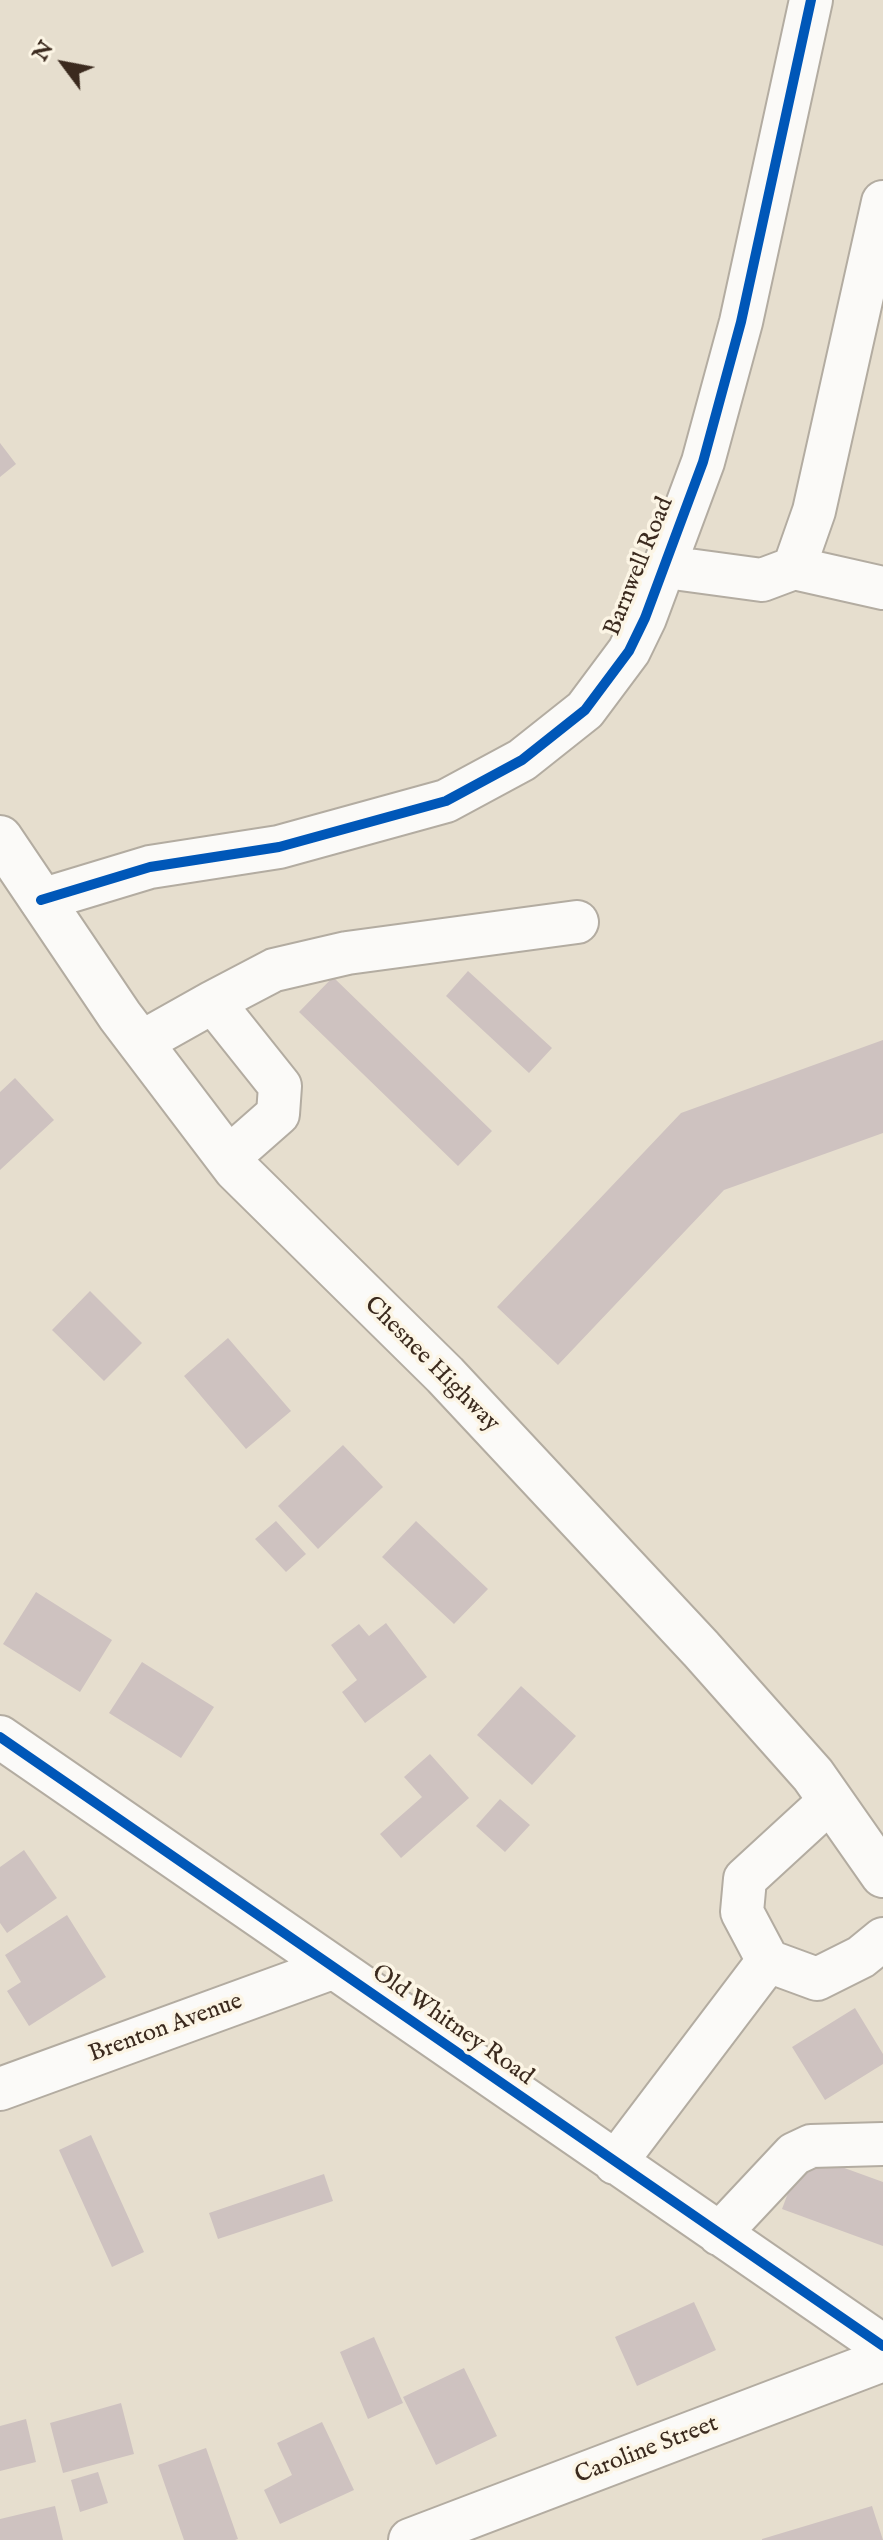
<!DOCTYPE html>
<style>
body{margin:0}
#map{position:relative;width:883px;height:2540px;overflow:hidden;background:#e6dece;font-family:"IM FELL English",serif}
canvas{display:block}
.north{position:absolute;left:24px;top:24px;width:80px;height:80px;-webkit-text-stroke:6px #fcf5e5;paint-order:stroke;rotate:302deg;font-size:22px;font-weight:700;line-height:32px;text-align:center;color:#3b2a1e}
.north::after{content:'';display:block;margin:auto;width:28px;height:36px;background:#3b2a1e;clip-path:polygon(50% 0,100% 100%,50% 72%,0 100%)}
</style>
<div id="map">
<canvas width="883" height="2540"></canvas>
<div class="north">N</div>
</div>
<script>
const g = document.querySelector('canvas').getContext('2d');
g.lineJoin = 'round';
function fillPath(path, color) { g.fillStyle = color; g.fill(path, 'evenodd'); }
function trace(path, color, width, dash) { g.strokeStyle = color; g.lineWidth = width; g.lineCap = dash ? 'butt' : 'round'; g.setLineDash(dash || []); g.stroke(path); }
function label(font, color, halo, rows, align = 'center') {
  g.font = font + ' "IM FELL English",serif'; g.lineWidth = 7; g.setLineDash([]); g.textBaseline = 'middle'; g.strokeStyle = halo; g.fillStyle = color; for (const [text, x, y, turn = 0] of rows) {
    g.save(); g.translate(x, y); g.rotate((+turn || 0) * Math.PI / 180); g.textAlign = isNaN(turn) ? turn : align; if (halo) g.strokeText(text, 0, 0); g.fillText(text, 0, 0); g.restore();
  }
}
fillPath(new Path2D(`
 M0 443 16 464 0 477Z
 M468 971 552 1048 529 1073 446 996Z
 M333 977 492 1131 458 1166 299 1012Z
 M883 1040V1133L724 1190 558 1365 497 1307 681 1113Z
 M15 1078 54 1120 0 1170V1092Z
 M90 1291 142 1343 104 1381 52 1330Z
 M228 1338 291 1411 246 1449 184 1376Z
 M343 1445 383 1487 318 1549 278 1506Z
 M276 1521 306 1554 286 1572 255 1539Z
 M416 1521 488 1589 454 1624 382 1557Z
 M36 1592 112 1640 80 1692 3 1644Z
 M386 1623 427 1677 365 1723 342 1692 357 1680 331 1645 359 1624 369 1636Z
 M142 1662 214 1707 181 1758 109 1713Z
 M521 1686 576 1736 532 1785 477 1735Z
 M430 1754 469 1798 401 1858 380 1834 422 1797 404 1777Z
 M500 1799 530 1825 505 1852 476 1826Z
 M24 1850 57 1898 7 1933 0 1923V1867Z
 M67 1915 106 1977 29 2026 7 1991 21 1982 5 1955Z
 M855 2008 883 2054V2064L825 2100 792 2047Z
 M91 2135 144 2252 112 2267 59 2150Z
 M803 2153 883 2182V2246L782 2209Z
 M324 2174 333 2201 218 2239 209 2213Z
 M694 2302 716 2350 637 2386 615 2337Z
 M374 2337 403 2403 368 2419 340 2352Z
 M464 2368 497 2436 436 2465 403 2397Z
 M121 2403 134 2454 63 2473 50 2423Z
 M26 2419 36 2462 0 2471V2426Z
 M322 2422 354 2490 280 2524 264 2490 292 2475 277 2443Z
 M206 2448 238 2539 235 2540H184L158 2465Z
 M98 2472 108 2503 80 2512 71 2480Z
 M55 2506 63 2540H0V2519Z
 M872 2506 883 2540H762V2539Z`), '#cec2c0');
const minor = new Path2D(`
 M666 567 762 580 794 568 814 511 883 202
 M794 568 883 588
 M41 900 150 867 279 847 446 801 522 760 585 710 629 651 645 618 703 462 741 322 811 0
 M213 1002 274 970 347 953 577 922
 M140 1043 213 1002 280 1086 278 1114 228 1158
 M0 1737 883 2346
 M831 1800 745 1879 742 1912 768 1961 817 1979 861 1957 883 1939
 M0 2089 332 1968
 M615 2163 768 1961
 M719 2234 794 2154 811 2146 883 2144
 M410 2540 883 2360`);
const major = new Path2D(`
 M0 838 120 1016 236 1169 445 1375 701 1649 813 1775 883 1875`);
trace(minor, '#b3aca1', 46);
trace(major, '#b3aca1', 48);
trace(minor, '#fbfaf8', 42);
trace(major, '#fbfaf8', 44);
trace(new Path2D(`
 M41 900 150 867 279 847 446 801 522 760 585 710 629 651 645 618 703 462 741 322 811 0
 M0 1737 883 2346`), '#0057b8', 10);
label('24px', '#3b2a1e', '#fcf5e5', [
 ["Barnwell Road",640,567,-68],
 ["Chesnee Highway",431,1365,45],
 ["Old Whitney Road",452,2026,35],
 ["Brenton Avenue",166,2029,-20],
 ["Caroline Street",647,2451,-21]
]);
</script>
